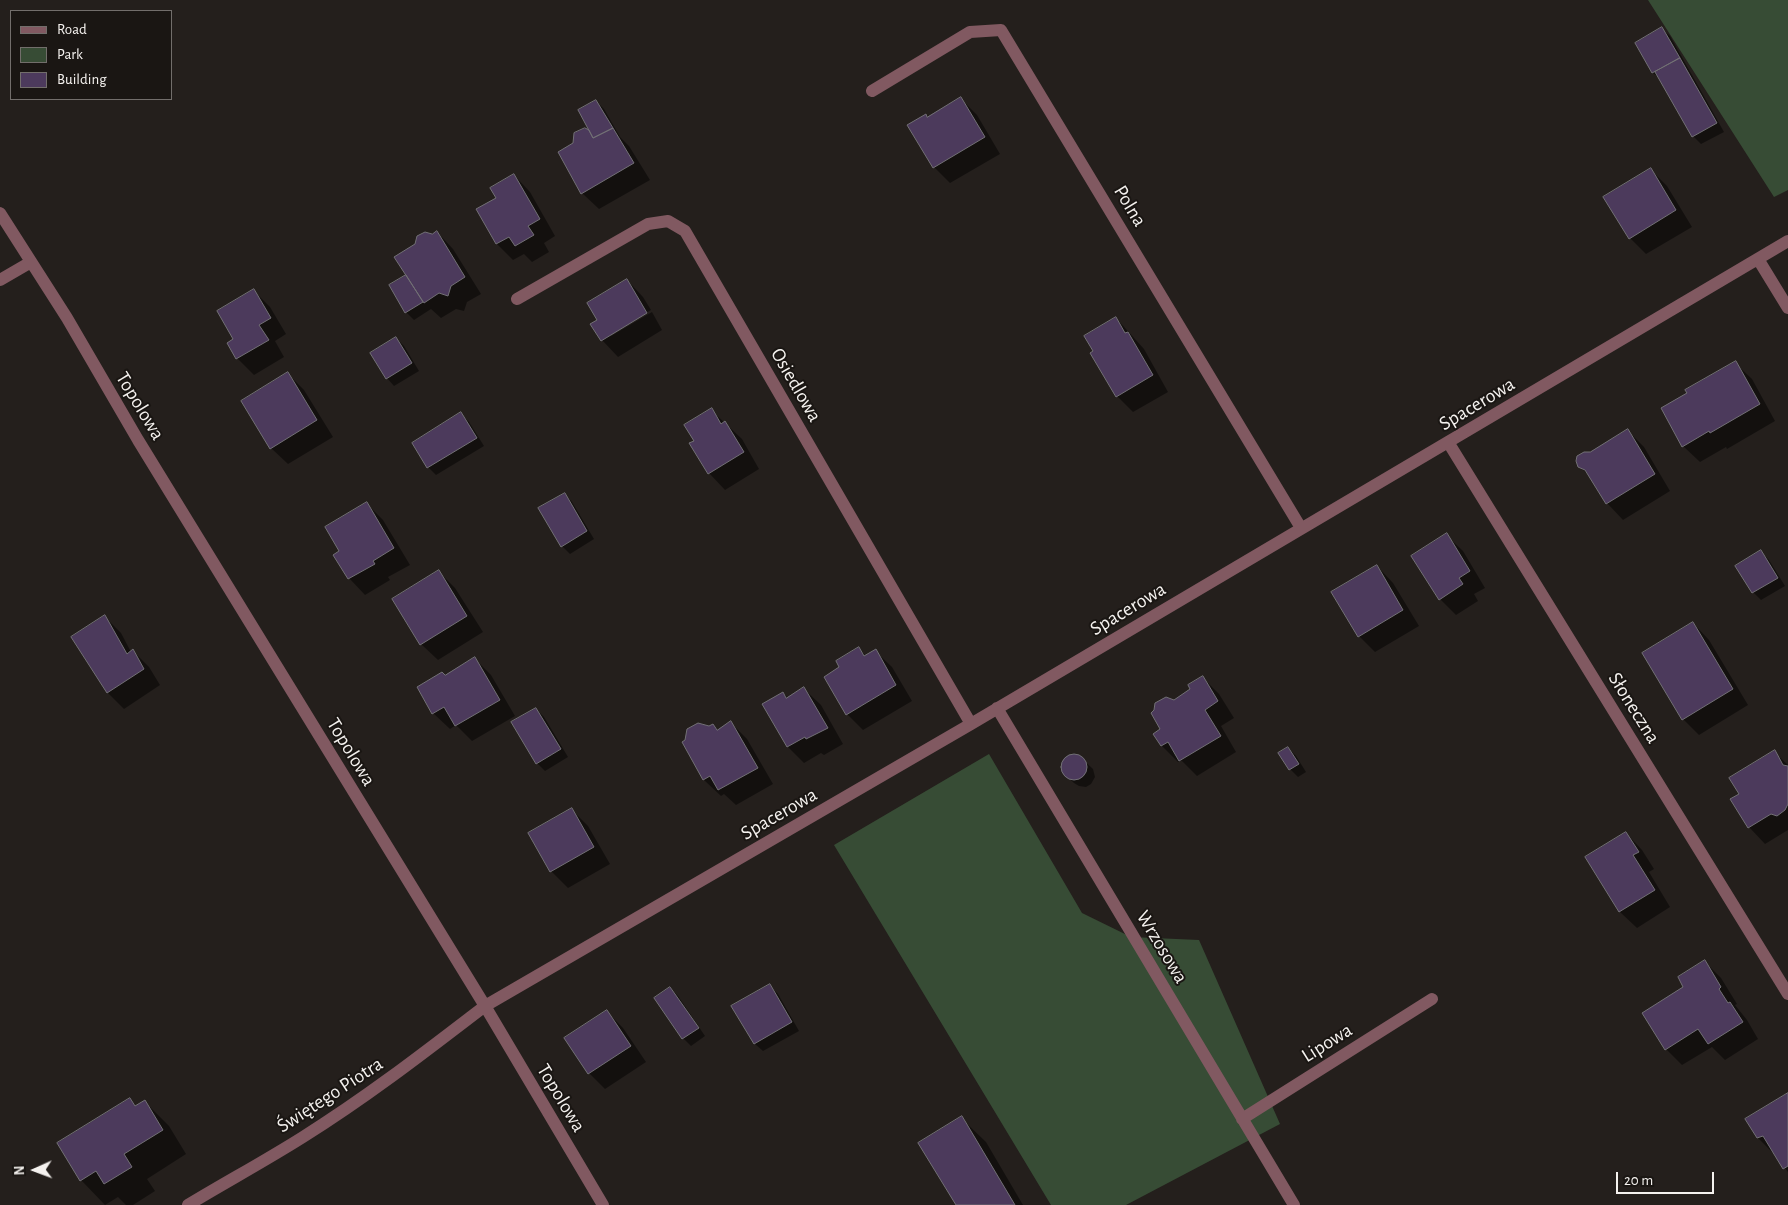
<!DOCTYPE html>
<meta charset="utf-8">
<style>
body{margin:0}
#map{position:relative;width:1788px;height:1205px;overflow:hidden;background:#241f1c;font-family:"Alegreya Sans",sans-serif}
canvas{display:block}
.legend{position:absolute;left:10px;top:10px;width:162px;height:90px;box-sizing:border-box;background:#1a1613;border:1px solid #726e6b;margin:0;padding:6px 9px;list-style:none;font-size:15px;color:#f5f2ef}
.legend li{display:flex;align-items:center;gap:10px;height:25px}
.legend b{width:25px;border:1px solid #726e6b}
.north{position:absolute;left:10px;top:1145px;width:50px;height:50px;-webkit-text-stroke:4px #1a1613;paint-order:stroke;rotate:268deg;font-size:14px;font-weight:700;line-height:20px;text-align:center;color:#f5f2ef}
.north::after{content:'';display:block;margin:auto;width:18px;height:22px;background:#f5f2ef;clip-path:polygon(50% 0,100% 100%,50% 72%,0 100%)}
.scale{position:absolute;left:1616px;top:1172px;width:98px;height:22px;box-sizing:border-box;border:2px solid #f5f2ef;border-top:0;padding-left:6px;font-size:15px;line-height:18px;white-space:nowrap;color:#f5f2ef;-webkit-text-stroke:4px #1a1613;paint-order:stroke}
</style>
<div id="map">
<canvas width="1788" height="1205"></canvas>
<ul class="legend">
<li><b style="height:6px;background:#815961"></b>Road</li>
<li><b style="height:14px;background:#374c35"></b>Park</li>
<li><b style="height:14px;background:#4c3a5c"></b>Building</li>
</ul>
<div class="north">N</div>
<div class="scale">20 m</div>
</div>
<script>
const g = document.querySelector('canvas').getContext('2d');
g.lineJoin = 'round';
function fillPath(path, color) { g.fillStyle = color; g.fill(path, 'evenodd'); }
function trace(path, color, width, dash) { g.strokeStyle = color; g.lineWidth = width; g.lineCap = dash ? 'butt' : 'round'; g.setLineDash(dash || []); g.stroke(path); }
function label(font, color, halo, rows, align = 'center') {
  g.font = font + ' "Alegreya Sans",sans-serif'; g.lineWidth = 4; g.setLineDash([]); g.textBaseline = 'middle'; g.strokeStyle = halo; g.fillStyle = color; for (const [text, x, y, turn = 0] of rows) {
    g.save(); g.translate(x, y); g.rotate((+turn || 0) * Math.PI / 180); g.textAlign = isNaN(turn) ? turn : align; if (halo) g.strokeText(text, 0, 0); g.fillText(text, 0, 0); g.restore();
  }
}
fillPath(new Path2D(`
 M1648 0H1788V190L1774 197Z
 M989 754 1082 913 1131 937 1199 940 1280 1124 1126 1205H1051L834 845Z`), '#374c35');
fillPath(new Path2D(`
 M1662 29 1670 36 1724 132 1701 144 1693 136 1662 80 1653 73 1637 43Z
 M960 98 977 115 1000 154 950 183 934 167 928 118Z
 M596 101 604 109 620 137 629 146 650 180 599 209 582 193 574 144 591 132Z
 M1651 170 1667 186 1692 227 1646 254 1630 238Z
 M514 175 530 192 555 236 544 243 549 252 532 262 524 254 513 260 497 244 478 210 497 198Z
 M437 232 453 249 481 294 467 302 464 311 456 309 441 318 431 309 414 320 406 312 408 276 416 245Z
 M627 280 643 297 651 310 611 333V336L652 312 662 330 618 357 602 340 599 320Z
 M254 291 270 307 286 334 275 341 284 357 254 375 237 358 228 343 235 340Z
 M1116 318 1144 349 1168 392 1133 412 1117 396Z
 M396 338 404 346 419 371 394 386 387 378Z
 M1735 363 1752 379 1775 421 1727 449 1726 447 1700 462 1683 446Z
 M288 374 304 390 333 437 288 464 271 448Z
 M711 410 742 439 759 469 725 490 709 473 695 441Z
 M461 414 469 422 484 446 436 475 428 467Z
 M1628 431 1644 447 1670 491 1623 520 1607 503 1591 477 1579 466 1591 453Z
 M565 494 572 502 594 539 570 554 562 546Z
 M367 504 383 520 410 565 388 577 390 580 365 595 349 578 341 551Z
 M1446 535 1463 551 1485 588 1474 594 1478 601 1456 615 1440 599Z
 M1761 552 1769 560 1785 586 1761 600 1753 592Z
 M1377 566 1393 583 1419 626 1375 652 1359 636Z
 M439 572 455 588 483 632 438 660 421 644Z
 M105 617 121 633 131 652 133 651 149 667 160 685 124 709 108 693 73 637Z
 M1693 623 1709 640 1748 705 1699 735 1683 719Z
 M859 649 866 656 875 651 892 667 912 701 863 730 847 714 841 668Z
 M475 659 491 675 515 716 472 741 456 725 450 729 433 713Z
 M1203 678 1219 694 1234 718 1221 726 1236 752 1197 776 1181 760 1178 762 1162 746 1155 734 1162 729 1174 702 1192 690Z
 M804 689 821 705 843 744 824 755 821 753 804 763 788 747 783 693 788 698Z
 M536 709 544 717 568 757 545 771 537 763Z
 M731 723 747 739 773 784 736 805 724 794 721 796 704 780 683 742 713 725 718 730Z
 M1288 748 1296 756 1306 772 1298 777 1290 769 1280 753Z
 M1774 752 1788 765V830L1765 844 1749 827 1732 800 1741 794Z
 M1078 755 1093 769 1095 777 1091 784 1086 787 1079 786 1074 783 1065 774 1063 768 1064 761 1070 756Z
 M572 810 588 826 610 864 568 888 551 871 530 834Z
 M1626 833 1642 850 1654 869 1649 872 1670 907 1637 928 1620 912 1587 857Z
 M1705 962 1721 978 1737 1004 1735 1005 1747 1020 1758 1039 1725 1060 1712 1047 1682 1065 1666 1049 1685 988Z
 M770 986 778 994 799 1031 763 1051 755 1044Z
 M670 988 678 996 705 1036 691 1046 683 1038Z
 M606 1011 623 1028 646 1062 605 1089 589 1073Z
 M1788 1095V1172L1774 1154 1758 1138Z
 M130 1100 137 1107 145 1102 169 1126 186 1154 147 1179 155 1191 133 1205H126L118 1197 105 1205 81 1180 58 1143Z
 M961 1118 986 1142 1023 1205H958Z`), '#0007');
const building = new Path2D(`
 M1662 27 1680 58 1652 73 1635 43Z
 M1680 58 1717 123 1692 137 1655 72Z
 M961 97 985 137 933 168 907 125 926 114 927 117Z
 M596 100 613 128 593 138 578 110Z
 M585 128 589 130 593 138 613 128 634 163 581 194 558 152 573 143 574 133Z
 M1651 168 1676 210 1629 239 1603 197Z
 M514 174 540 219 528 226 534 235 515 246 509 237 496 244 476 209 496 198 490 188Z
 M437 231 465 277 451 286 448 296 439 293 424 303 394 257 415 244 417 236 425 232 432 234Z
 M406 275 423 302 405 313 389 285Z
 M627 279 647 313 601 341 590 324 597 320 587 303Z
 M254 289 271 318 259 325 269 340 236 359 227 343 233 339 217 311Z
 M1116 317 1125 333 1128 332 1153 375 1116 397 1090 353 1093 351 1084 336Z
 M396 337 412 363 386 379 370 353Z
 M1736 361 1760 404 1710 433 1709 431 1682 447 1661 408 1687 393 1685 390Z
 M288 372 317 420 270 449 241 401Z
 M712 408 721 424 725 421 744 452 708 474 689 443 694 441 684 425Z
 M461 412 477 438 427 468 412 443Z
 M1628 429 1655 474 1606 504 1585 470 1578 467 1576 461 1577 456 1584 452H1590Z
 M565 493 587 531 561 547 538 508Z
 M367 502 394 548 373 561 375 564 348 579 333 555 339 551 325 527Z
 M1447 533 1470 571 1459 578 1463 584 1439 600 1411 556Z
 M1761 550 1778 578 1752 593 1735 566Z
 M1377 565 1403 610 1358 637 1331 592Z
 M439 570 467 616 420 645 392 599Z
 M105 615 127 654 133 649 144 669 107 693 71 637Z
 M1693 622 1733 689 1682 720 1642 653Z
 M859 647 864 656 876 649 896 685 846 715 824 677 839 667 836 661Z
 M475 657 500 700 455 726 444 707 432 714 417 687 442 672 445 675Z
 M1203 676 1218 701 1205 710 1221 736 1179 761 1168 742 1161 746 1153 734 1160 729 1151 713 1154 710 1155 703 1166 697 1174 700 1190 689 1188 685Z
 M804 687 828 728 806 739 805 737 787 747 762 704 783 692 786 698Z
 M536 708 561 749 536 764 511 722Z
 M731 721 758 768 718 790 710 776 703 780 682 742 685 740 687 729 698 723 709 726 713 724 717 730Z
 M1288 747 1299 764 1289 770 1278 753Z
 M1775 750 1783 765 1788 766V804L1785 810 1777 816 1771 814 1748 828 1730 799 1739 794 1729 778Z
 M1061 767a13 13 0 1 1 26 0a13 13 0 1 1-26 0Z
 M572 808 594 847 550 872 528 833Z
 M1626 832 1639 852 1633 855 1655 890 1619 912 1585 857Z
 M1705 960 1721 987 1719 989 1728 1003 1730 1002 1743 1022 1708 1044 1698 1029 1665 1050 1642 1013 1683 987 1678 977Z
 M770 984 792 1022 754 1044 731 1006Z
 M670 987 699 1028 682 1039 654 998Z
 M607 1010 631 1046 588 1074 564 1038Z
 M1788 1093V1166L1783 1169 1763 1136 1757 1138 1745 1119Z
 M130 1098 135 1106 145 1100 163 1130 124 1154 132 1167 104 1184 96 1171 80 1181 57 1143Z
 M962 1116 1015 1205H956L918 1143Z`);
fillPath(building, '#4c3a5c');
trace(building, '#727075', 1);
trace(new Path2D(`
 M872 91 970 32 1001 30 1301 528
 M0 213 67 318 138 440 485 1006 603 1205
 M1758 259 1788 308
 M0 280 31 262
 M517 299 648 224 668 221 685 231 971 724
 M1448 442 1788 994
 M997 708 1294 1205
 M1242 1119 1432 999
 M188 1205C226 1182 265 1161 303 1137 367 1097 425 1052 485 1006L971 724 1788 241`), '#815961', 12);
label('20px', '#f5f2ef', '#1a1613', [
 ["Polna",1130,206,59],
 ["Osiedlowa",796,385,60],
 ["Spacerowa",1477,404,-31],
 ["Topolowa",140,406,59],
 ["Spacerowa",1128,609,-31],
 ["Słoneczna",1634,708,58],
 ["Topolowa",351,752,59],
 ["Spacerowa",779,814,-30],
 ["Wrzosowa",1162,947,59],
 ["Lipowa",1327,1043,-32],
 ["Świętego Piotra",330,1095,-33],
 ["Topolowa",561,1098,59]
]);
</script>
